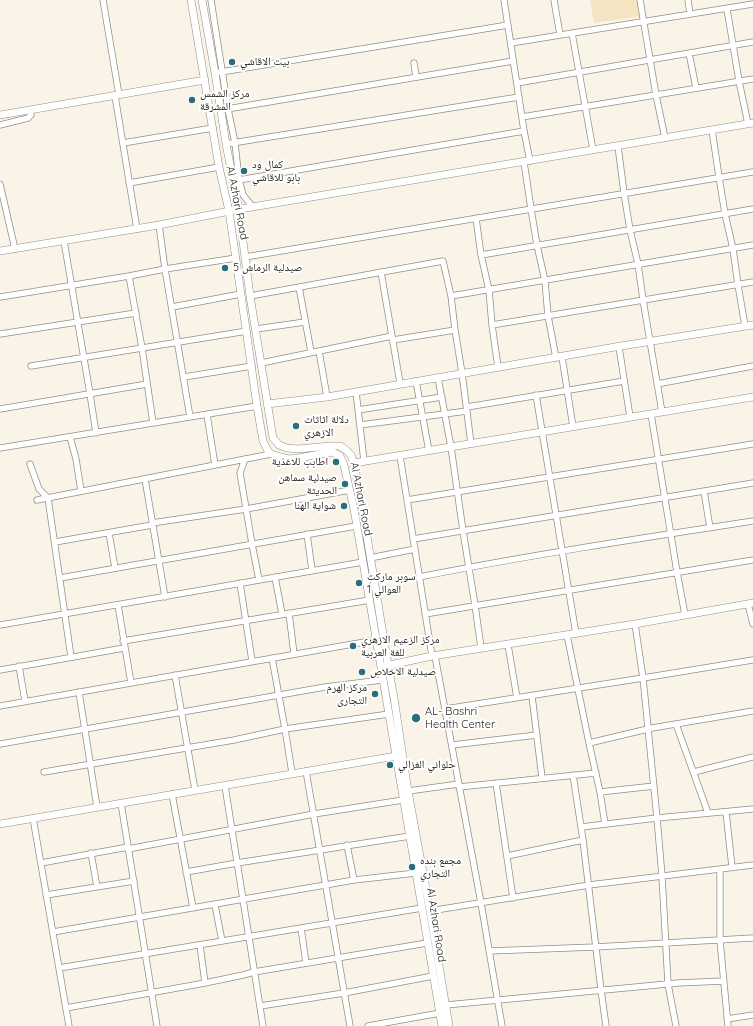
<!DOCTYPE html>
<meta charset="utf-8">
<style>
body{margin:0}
canvas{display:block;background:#faf4e8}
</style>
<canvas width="753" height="1026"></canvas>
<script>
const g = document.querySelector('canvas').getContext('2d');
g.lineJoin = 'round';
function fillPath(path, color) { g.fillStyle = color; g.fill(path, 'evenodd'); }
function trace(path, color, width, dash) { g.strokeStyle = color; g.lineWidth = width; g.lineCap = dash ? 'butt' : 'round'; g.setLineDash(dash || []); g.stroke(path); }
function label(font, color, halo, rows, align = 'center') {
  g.font = font + ' Quicksand,"Noto Naskh Arabic",sans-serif'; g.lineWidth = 4; g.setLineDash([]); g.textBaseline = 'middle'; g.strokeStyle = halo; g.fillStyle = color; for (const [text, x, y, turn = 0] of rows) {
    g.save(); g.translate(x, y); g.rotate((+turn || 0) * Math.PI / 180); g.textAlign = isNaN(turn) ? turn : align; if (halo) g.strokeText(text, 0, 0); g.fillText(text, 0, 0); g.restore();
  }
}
fillPath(new Path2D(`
 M590 0H638L641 16 594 23Z`), '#f5e4c1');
const minor = new Path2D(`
 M103 0 119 95
 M211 0 228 109 235 143 239 180 243 195 253 207
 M504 0 524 131 530 161
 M554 0 560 35
 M640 0 656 95 665 138
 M688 0 690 14
 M727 9 739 81 748 124
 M572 33 593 150
 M511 43 753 4
 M689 53 696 88
 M414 63 416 77
 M215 73 508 25
 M517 83 753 42
 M115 96 137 229
 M221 110 513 61
 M522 117 753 79
 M0 125 28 118 31 115
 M712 130 719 177 725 214 733 249 738 285 745 326
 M123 143 213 128
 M226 144 519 97
 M618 146 624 193 630 230 638 264 643 300 662 412
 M524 162 531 209 537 245 545 281 548 316 556 358
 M233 181 524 131
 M129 183 219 167
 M0 184 15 249
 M476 218 481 255 489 290 492 325 498 367
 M159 225 165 269 190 417
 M64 241 90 394 96 433
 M481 255 753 209
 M245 257 753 172
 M381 272 400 383
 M129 276 142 348 153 423
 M299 287 311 352
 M250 296 443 261 451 296 455 330 462 373 471 444
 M451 296 753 245
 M0 297 129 276 165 269 236 258
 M172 307 241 294
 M492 325 753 282
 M256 329 305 322
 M0 334 136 313
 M393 340 455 330
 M619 347 630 417
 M319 351 327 397
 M562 357 573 427
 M261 363 392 336
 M31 366 247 331
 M184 377 252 366
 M438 378 451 447 463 531 475 605 481 648
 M416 381 429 451
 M657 384 753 366
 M356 392 364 461
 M536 395 576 634
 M467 407 624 381
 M0 409 147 384
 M358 410 442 397
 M651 414 677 572 685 615
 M207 415 215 465
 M360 425 467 411
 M70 437 76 459 81 491
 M0 448 257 406
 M400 456 432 656
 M245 459 240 473 252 544 259 580
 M30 464 39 489 48 498 71 657
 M145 479 165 597
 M704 491 710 528
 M37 500 271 454
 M407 500 753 444
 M152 523 246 509 350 490
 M109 533 115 568
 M307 534 312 570
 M413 539 753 483
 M55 542 152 525
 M370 558 415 549
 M275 577 282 614
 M419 577C530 555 642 538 753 521
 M60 578 356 526
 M240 583 252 661
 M748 604 753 624
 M118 605 131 683
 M289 613 294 654
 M425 614 753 560
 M635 624 643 678 657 818 662 876 668 984 676 1026
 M0 625 363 562
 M567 635 589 743 600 792 605 824
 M123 641 370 600
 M508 645 517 698
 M435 656 481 903 502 1026
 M272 658 285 729 292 773
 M19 666 25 701
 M0 670 124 648
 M175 675 195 790
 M79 692 97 807
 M532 696 542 778
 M0 706 376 640
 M445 709 643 678 753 660
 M676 724 708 813
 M589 743 652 728 753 711
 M0 744 325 687 382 680
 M452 745 537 735
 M306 771 350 1026
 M44 772 234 740 285 729 389 714
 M694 772 753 757
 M573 775 583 840 601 990 606 1026
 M496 783 513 898
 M225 786 263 1026
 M459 787 596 773
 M408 791 459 784
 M600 792 654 786
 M172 794 193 908
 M121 803 157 1026
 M726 812 732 867
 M33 818 69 1026
 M581 827 657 818 753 809
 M347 845 354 880
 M128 849 314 814 403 800
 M91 853 97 887
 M507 856 583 840
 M41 863 128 847
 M720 869V940L728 1026
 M186 872 237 863 410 836
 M46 895 134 881
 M215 905 222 941
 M430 911 589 885 753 865
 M301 928 306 963
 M53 932 354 880 416 873
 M200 945 205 983
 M489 951 595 947 753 938
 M59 968 422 908
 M446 1005 678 983 723 981
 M260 1006 344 993 433 976
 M66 1008 205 983 243 975 254 972 427 943
 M727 1019 753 1015
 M368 1026 440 1013`);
const tertiary = new Path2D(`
 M191 0 219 167 229 211 257 406 263 441 268 451 271 454 285 458 289 459 298 458 332 452 340 456 344 465 354 509 422 908 442 1026
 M202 0 215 73 226 144 239 210 250 296 273 438 279 445 287 448 298 449 330 446H340L346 450 351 455 354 463 363 512 388 665 394 698 408 791 430 911 449 1026
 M0 115 205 80
 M0 251 159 225 240 209 753 123
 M267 404 327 397 615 347 753 325
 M354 463 753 397
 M385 666 432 656 635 624 753 603
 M0 824C132 801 264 778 396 756`);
trace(minor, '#948e83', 7);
trace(tertiary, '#948e83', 8);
trace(minor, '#fff', 5.5);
trace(tertiary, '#fff', 7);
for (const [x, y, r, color] of [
 [232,62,4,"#2a6e7e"],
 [192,100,4,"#2a6e7e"],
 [244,171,4,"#2a6e7e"],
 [225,268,4,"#2a6e7e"],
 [296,426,4,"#2a6e7e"],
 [336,462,4,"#2a6e7e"],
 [345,484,4,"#2a6e7e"],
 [344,506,4,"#2a6e7e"],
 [359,583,4,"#2a6e7e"],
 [353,646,4,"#2a6e7e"],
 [362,672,4,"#2a6e7e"],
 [375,694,4,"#2a6e7e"],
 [416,718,5,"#2a6e7e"],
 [390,765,4,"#2a6e7e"],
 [412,867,4,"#2a6e7e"]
]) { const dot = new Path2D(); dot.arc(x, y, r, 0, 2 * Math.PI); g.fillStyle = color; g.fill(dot); trace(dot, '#fff', 1.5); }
label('11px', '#272520', '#fff', [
 ["بيت الاقاشي",240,62],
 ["مركز الشمس",200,94],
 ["المشرقة",200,107],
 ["كمال ود",252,165],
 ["بابو للاقاشي",252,178],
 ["صيدلية الرماش 5",233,268],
 ["دلالة اثاثات",304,420],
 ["الازهري",304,433],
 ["اطابب للاغذية",328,462,"right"],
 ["صيدلية سماهن",337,478,"right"],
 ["الحديثة",337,491,"right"],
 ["شواية الهنا",336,506,"right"],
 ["سوبر ماركت",367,577],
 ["العوالي 1",367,590],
 ["مركز الزعيم الازهري",361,640],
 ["للغة العربية",361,653],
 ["صيدلية الاخلاص",370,672],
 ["مركز الهرم",367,688,"right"],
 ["التجارى",367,701,"right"],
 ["AL- Bashri",425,712],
 ["Health Center",425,725],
 ["حلواني الغزالي",398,765],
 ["مجمع بنده",420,861],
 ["التجاري",420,874]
], 'left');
label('11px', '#272520', '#fff', [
 ["Al Azhari Road",237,203,79],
 ["Al Azhari Road",361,499,79],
 ["Al Azhari Road",436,925,81]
]);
</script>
